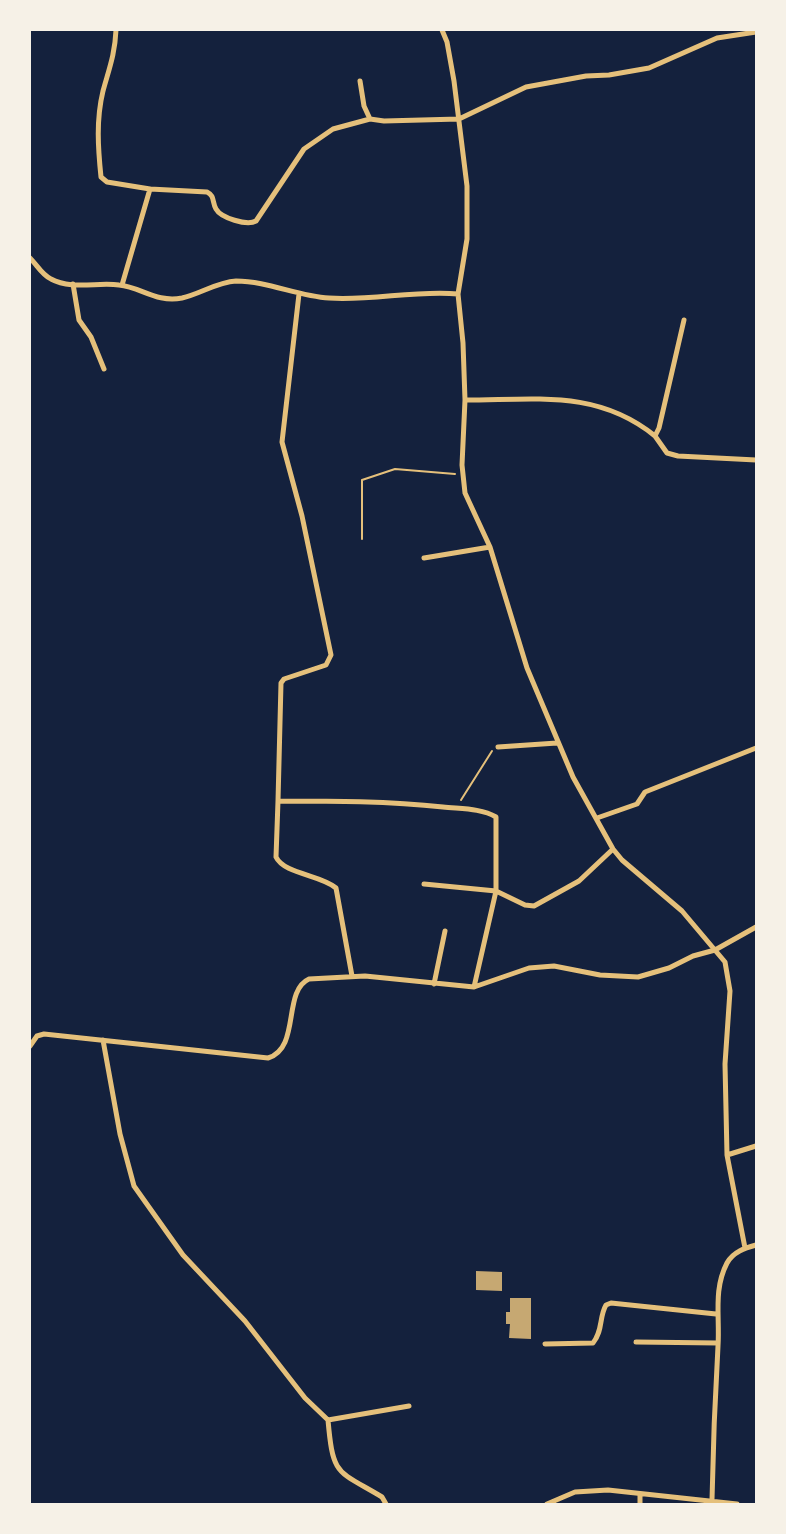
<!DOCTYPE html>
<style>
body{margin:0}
#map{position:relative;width:786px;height:1534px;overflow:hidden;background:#14213d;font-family:"Roboto Condensed",sans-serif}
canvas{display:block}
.frame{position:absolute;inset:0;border:31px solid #f6f1e7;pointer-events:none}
</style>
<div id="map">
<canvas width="786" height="1534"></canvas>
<div class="frame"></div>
</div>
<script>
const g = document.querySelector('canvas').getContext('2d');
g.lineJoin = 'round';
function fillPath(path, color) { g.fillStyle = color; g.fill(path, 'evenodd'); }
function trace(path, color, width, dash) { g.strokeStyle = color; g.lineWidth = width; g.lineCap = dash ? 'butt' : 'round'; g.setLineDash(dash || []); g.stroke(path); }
fillPath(new Path2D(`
 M476 1271 502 1272V1291L476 1290Z
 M510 1298H531V1339L509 1338 510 1324H506V1312H510Z`), '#c6a872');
trace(new Path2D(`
 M362 539V480L395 469 455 474
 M461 800 492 751`), '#e5c07b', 2);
trace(new Path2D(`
 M116 30C115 54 109 69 103 91 96 120 98 148 101 177L107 182 150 189 122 285
 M442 30 447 42 454 81 467 186V239L458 294 463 343 465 400 462 465 465 493 490 547 527 668 573 777 613 849 622 860 682 911 725 962 730 991 725 1064 727 1155 745 1248
 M360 81 364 106 370 119
 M150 189 207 192C215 196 212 202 216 209 221 218 247 226 256 221L304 149 333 129 370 119 384 121 459 119 526 87 586 76 609 75 649 68 717 38 756 32
 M30 258C37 265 42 275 51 279 71 290 98 282 119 285 141 287 156 303 182 298 200 294 217 282 236 281 268 281 297 296 329 298 372 301 415 290 458 294
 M73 284 79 320 91 337 104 369
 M299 294 282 442 302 516 331 655 326 665 284 679 281 683 278 801C333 801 388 801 443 807 460 809 481 808 496 817V891L474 987
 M684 320 659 428 655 436 667 453 678 456 756 460
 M465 400C535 400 597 389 655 436
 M424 558 490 547
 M498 747 557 743
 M278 801 276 857C284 874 321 875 336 888L352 976
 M597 818 637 804 645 792 756 748
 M424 884 496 891 525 905 534 906 579 881 613 849
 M434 984 445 931
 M103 1040 120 1134 134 1186 183 1255 245 1321 305 1398 328 1420C333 1477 337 1470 382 1497L386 1504
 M30 1046 37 1036 44 1034 268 1058C301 1048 282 991 309 979L365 976 474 987 529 968 554 966 600 975 638 977 669 968 693 956 715 950 756 927
 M727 1155 756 1146
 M636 1342 718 1343
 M545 1344 593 1343C603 1331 599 1317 606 1305L611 1303 716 1314
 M328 1420 409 1406
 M712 1500C713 1448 715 1397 718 1346 720 1317 713 1290 727 1263 733 1252 745 1248 756 1245
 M547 1504 575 1492 608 1490 737 1504
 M640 1504V1494`), '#e5c07b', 5);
</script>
